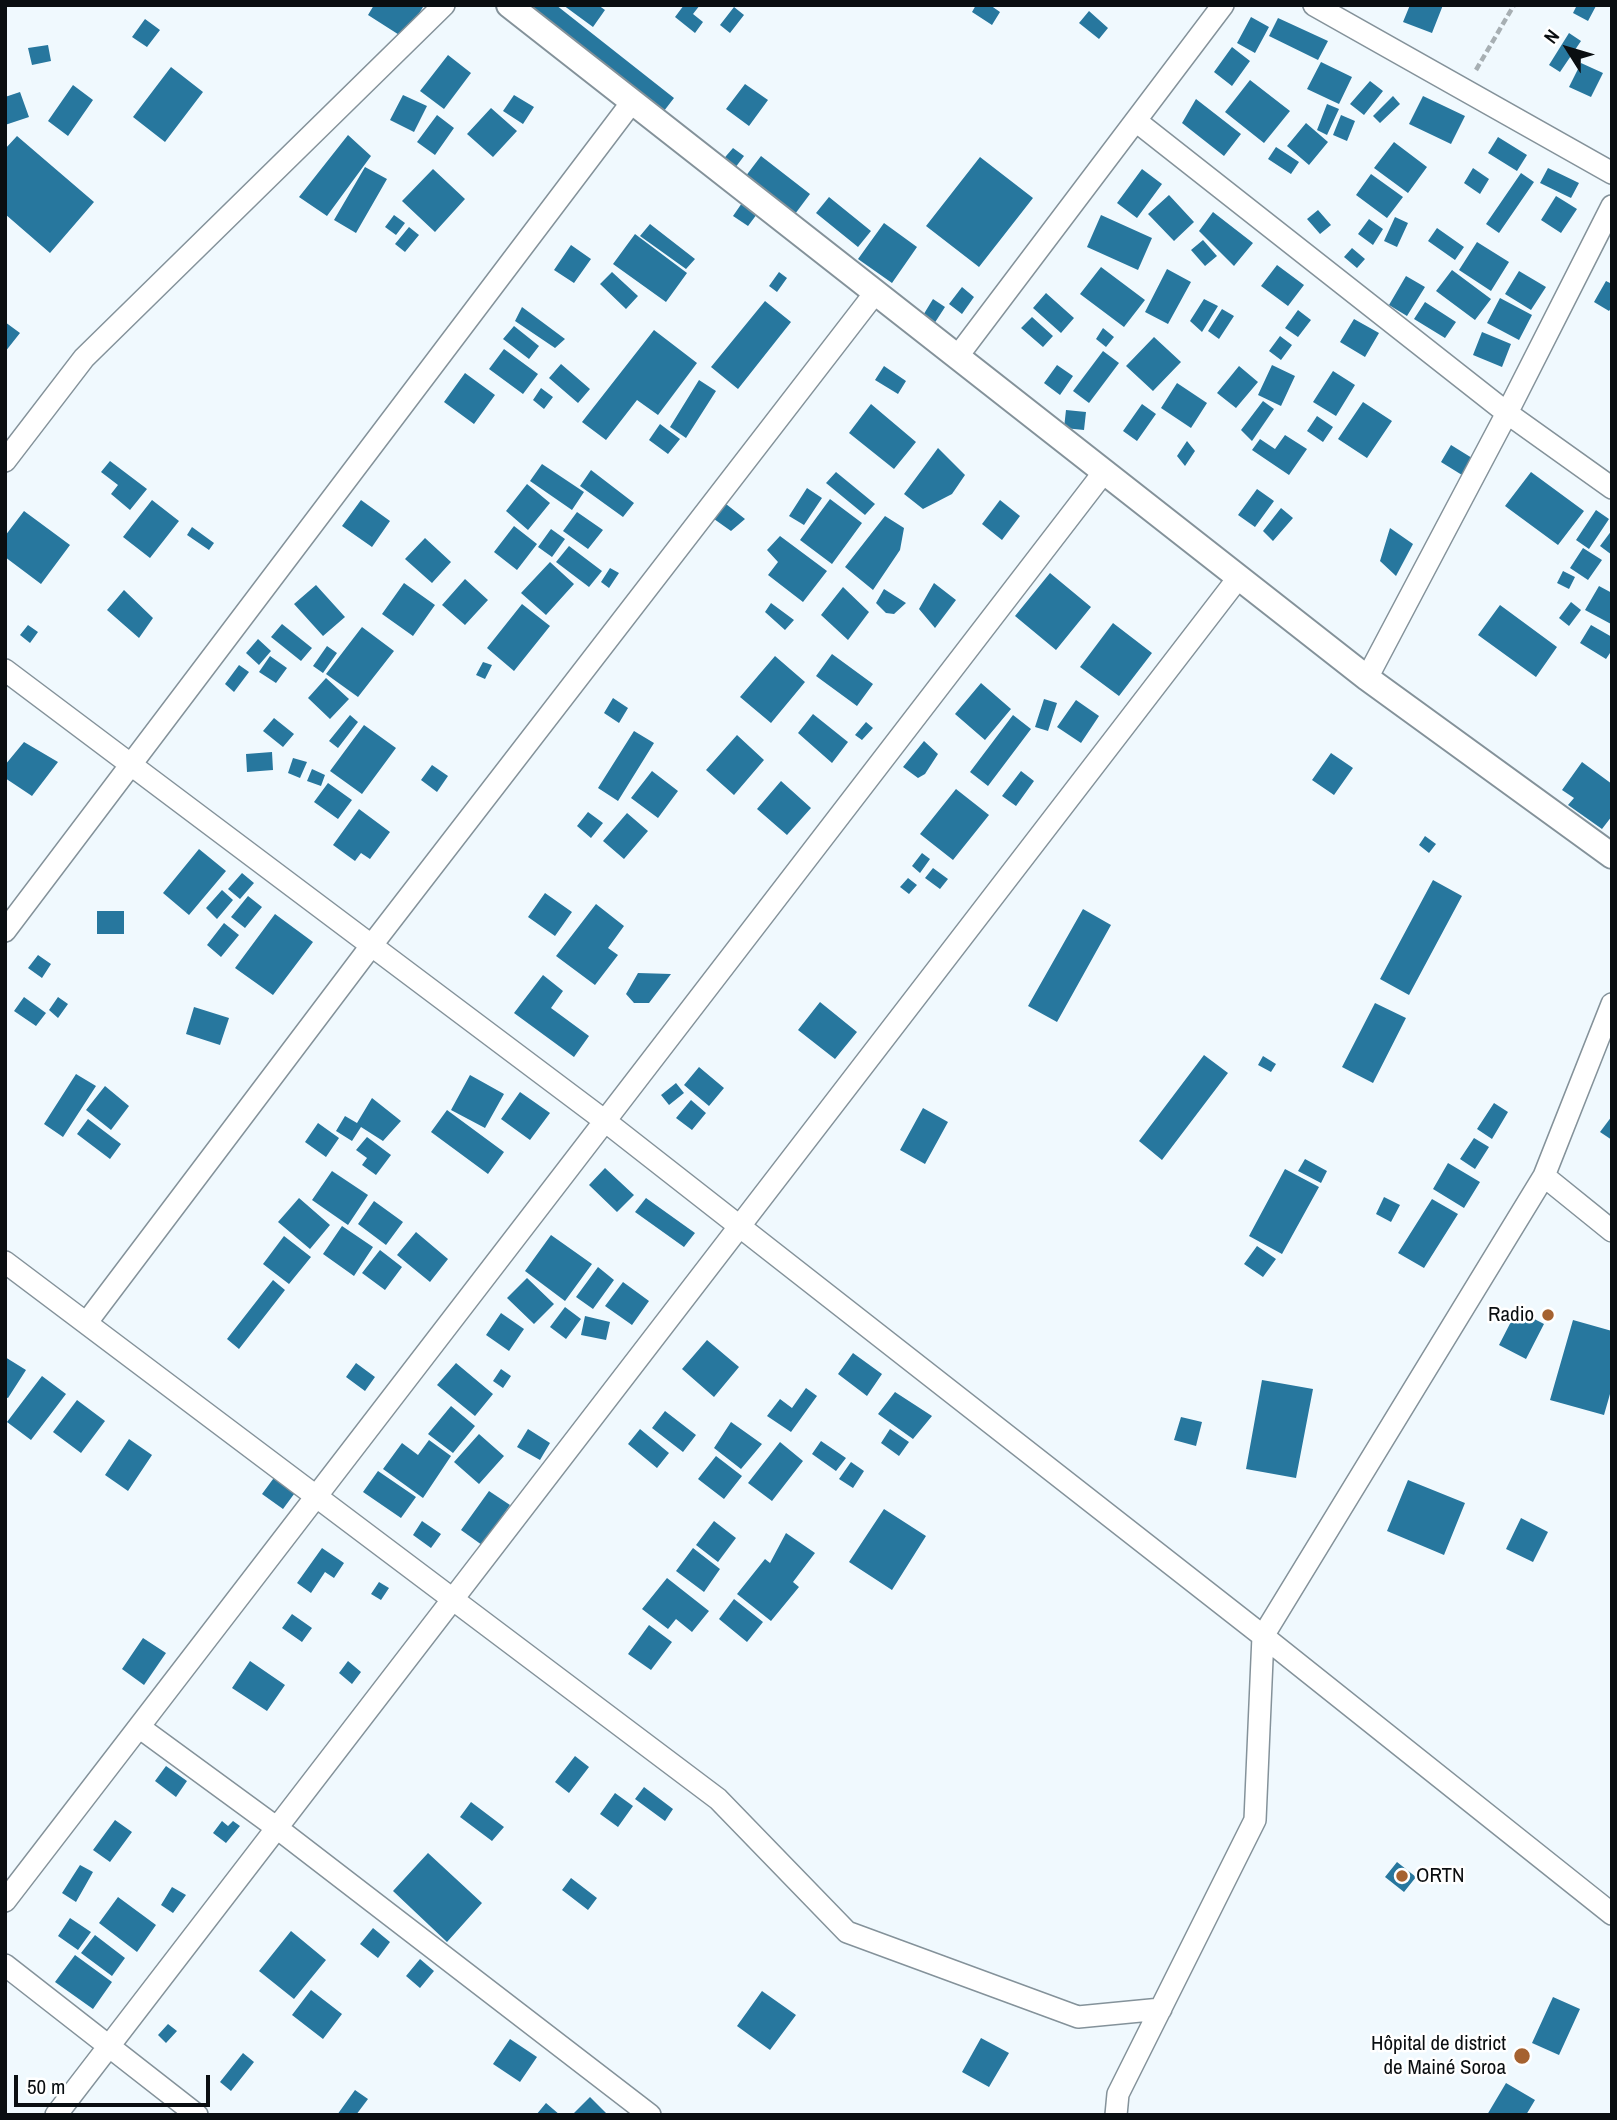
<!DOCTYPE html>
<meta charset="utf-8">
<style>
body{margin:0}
#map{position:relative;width:1617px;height:2120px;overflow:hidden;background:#f0f9fe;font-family:"Archivo Narrow",sans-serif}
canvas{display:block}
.frame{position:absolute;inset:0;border:7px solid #0a0e11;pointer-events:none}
.north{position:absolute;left:1533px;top:14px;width:70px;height:70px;-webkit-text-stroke:5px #fff;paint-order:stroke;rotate:307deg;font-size:19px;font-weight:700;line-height:28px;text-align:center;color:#0a0e11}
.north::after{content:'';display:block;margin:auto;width:24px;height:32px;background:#0a0e11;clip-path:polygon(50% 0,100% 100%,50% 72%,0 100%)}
.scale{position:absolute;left:14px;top:2075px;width:196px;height:32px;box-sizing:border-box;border:4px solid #0a0e11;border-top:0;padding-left:9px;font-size:21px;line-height:24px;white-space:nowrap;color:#0a0e11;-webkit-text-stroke:5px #fff;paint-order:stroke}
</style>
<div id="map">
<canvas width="1617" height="2120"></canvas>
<div class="frame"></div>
<div class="north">N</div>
<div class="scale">50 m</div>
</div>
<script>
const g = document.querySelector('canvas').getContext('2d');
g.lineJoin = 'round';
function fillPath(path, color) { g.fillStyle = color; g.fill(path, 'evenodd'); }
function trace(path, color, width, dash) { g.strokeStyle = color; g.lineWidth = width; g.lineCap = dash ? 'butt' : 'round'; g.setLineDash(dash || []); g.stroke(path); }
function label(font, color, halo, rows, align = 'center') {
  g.font = font + ' "Archivo Narrow",sans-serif'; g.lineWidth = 5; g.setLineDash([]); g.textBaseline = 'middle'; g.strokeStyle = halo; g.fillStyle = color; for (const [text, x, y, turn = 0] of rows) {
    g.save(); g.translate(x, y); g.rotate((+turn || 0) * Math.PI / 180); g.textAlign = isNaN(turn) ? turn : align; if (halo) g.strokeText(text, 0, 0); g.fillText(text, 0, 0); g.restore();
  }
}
fillPath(new Path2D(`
 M374 5H420L423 7 404 38 368 15Z
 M512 5H556L674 98 657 120Z
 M563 5H598L605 10 593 27Z
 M684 5H700L693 14 703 22 695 33 675 17Z
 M976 5H990L1000 12 992 25 972 12Z
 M1410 5H1443L1432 33 1403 22Z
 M1577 5H1594L1596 6 1588 21 1573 13Z
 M734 7 744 15 730 33 720 25Z
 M1089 11 1108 28 1099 39 1079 23Z
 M1251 17 1269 27 1255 53 1237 43Z
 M1278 18 1328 41 1318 60 1269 36Z
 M145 19 160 30 147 47 132 37Z
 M1569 33 1581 41 1560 72 1549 65Z
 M48 45 51 61 32 65 28 48Z
 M1232 47 1250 61 1232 86 1214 72Z
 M448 55 471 73 444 109 420 91Z
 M1321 62 1352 77 1339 104 1307 89Z
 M1581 63 1603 73 1591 97 1569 87Z
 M171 67 203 92 165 142 133 117Z
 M1250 80 1290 111 1264 143 1225 112Z
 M1370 81 1383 91 1364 115 1350 104Z
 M745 84 768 100 749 126 726 109Z
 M73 85 93 100 68 136 48 121Z
 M20 92 29 117 5 125V97Z
 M403 95 427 106 414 132 390 120Z
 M514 95 534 107 523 124 503 111Z
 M1393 96 1400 104 1380 123 1373 116Z
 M1423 96 1465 116 1451 144 1409 124Z
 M1196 99 1241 134 1224 156 1182 123Z
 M1327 104 1339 109 1327 135 1317 130Z
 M491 108 517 131 493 157 467 134Z
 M437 115 454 128 435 155 417 142Z
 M1341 115 1355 121 1347 141 1333 135Z
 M1306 123 1328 142 1309 165 1287 146Z
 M348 135 371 156 327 216 299 197Z
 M17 136 94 202 50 253 5 214V149Z
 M1498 137 1527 155 1517 171 1488 153Z
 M1394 142 1427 167 1408 193 1374 168Z
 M1276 147 1299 162 1291 174 1268 159Z
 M733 148 744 156 732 172 720 163Z
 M761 156 810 194 792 218 742 181Z
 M980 157 1033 198 979 267 926 226Z
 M365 167 387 179 356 233 334 220Z
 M1473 168 1489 179 1480 194 1464 183Z
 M1548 168 1579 183 1571 198 1540 183Z
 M433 169 465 199 435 232 402 201Z
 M1142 169 1162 184 1137 218 1117 203Z
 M1521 173 1534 182 1499 233 1486 224Z
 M1371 174 1403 197 1387 218 1356 195Z
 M1169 195 1194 222 1174 241 1148 214Z
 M1556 196 1577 209 1561 233 1541 220Z
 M829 197 871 231 858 247 816 213Z
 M742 203 757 214 748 226 733 216Z
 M1318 210 1331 225 1320 234 1307 219Z
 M1213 212 1253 243 1234 266 1199 231Z
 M394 215 405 223 396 235 385 227Z
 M1101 215 1152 238 1138 270 1087 247Z
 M1395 217 1408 223 1397 247 1384 241Z
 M1369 219 1383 229 1373 245 1358 234Z
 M884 223 917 247 892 283 858 259Z
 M650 224 695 259 686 269 640 236Z
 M409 227 419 235 405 252 395 244Z
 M1437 228 1464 247 1455 260 1428 241Z
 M635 234 687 273 666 302 613 264Z
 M1203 240 1217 256 1205 266 1191 250Z
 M1477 242 1509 262 1491 291 1459 270Z
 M571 245 591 259 574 283 554 270Z
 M1352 248 1365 259 1357 268 1344 257Z
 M1277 265 1304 285 1288 306 1261 286Z
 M1101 267 1145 300 1124 327 1080 294Z
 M1167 269 1191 282 1168 324 1145 312Z
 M1452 270 1491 299 1475 320 1436 291Z
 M1519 271 1546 287 1531 310 1505 294Z
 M612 272 638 296 626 309 600 284Z
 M779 272 787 278 777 292 769 286Z
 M1406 276 1425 287 1407 316 1389 305Z
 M1606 281 1612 284V307L1609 311 1594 302Z
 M962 287 974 297 962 314 949 304Z
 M1046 293 1074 318 1061 333 1033 308Z
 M1500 298 1532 315 1519 340 1487 323Z
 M933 299 945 307 934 324 922 317Z
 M1204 299 1218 306 1202 332 1190 321Z
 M765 301 791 322 738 389 711 367Z
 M1425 302 1456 322 1445 338 1414 319Z
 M522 307 565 339 555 348 515 321Z
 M1222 309 1234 316 1219 339 1208 331Z
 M1298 310 1311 320 1298 337 1285 328Z
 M1032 317 1053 336 1043 347 1021 328Z
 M1354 319 1379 333 1365 357 1340 342Z
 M5 322 20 333 5 352Z
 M514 326 539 346 529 359 503 339Z
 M1103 328 1114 337 1106 347 1096 339Z
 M654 330 697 363 658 415 637 400 606 440 582 422Z
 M1482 332 1511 344 1502 367 1473 355Z
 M1280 336 1292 345 1281 360 1269 351Z
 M1154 337 1181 362 1153 391 1126 366Z
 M504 349 538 374 523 394 489 369Z
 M1103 351 1119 363 1089 403 1073 391Z
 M561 364 590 389 578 403 549 378Z
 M1057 365 1073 376 1060 395 1044 383Z
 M1272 365 1295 376 1281 406 1258 395Z
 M884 366 906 381 898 394 875 380Z
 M1239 366 1258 382 1236 408 1217 393Z
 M1333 371 1355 385 1336 416 1313 402Z
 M465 373 495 395 474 424 444 402Z
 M699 380 716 391 686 438 670 427Z
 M1177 383 1207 403 1191 428 1161 408Z
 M541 388 553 397 544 409 533 400Z
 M1263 401 1274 409 1252 441 1241 430Z
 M1363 402 1392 421 1367 458 1338 439Z
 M871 404 916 442 894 469 849 433Z
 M1142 404 1156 414 1137 441 1123 431Z
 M1066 410 1086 412 1084 430 1064 428Z
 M1317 416 1333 427 1323 442 1307 431Z
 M660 424 680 439 668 454 649 440Z
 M1285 435 1307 449 1289 475 1252 450 1260 439 1275 449Z
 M1187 441 1195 451 1185 466 1177 456Z
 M1451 445 1472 458 1462 475 1441 462Z
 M938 448 965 475 952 494 923 509 904 494Z
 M110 461 147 489 130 510 111 494 118 485 101 472Z
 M542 464 584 492 572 510 530 481Z
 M591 470 634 503 623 517 580 486Z
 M836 472 875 504 865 515 826 483Z
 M1531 472 1584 511 1558 545 1505 506Z
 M527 484 550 503 528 530 506 511Z
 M807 488 822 498 804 525 789 516Z
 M1257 489 1274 501 1255 527 1238 515Z
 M830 499 862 523 832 564 800 540Z
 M152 500 179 521 150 558 123 537Z
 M361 500 390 521 372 547 342 526Z
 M1000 500 1020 516 1002 540 982 524Z
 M726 504 745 519 731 531 714 519Z
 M1281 508 1293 518 1273 541 1263 531Z
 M1596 510 1609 519 1589 549 1576 540Z
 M24 511 70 545 41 584 5 557V536Z
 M577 512 603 530 588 549 563 531Z
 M885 516 904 528 900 550 873 590 845 567Z
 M514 526 537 544 517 570 494 552Z
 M192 527 214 543 209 550 187 535Z
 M1390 528 1413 544 1396 576 1380 561Z
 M551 529 565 539 552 557 538 547Z
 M1612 530V555L1600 546Z
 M780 536 827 571 803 602 768 575 778 562 767 550Z
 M425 538 451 562 432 583 405 559Z
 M569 546 602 571 589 587 556 562Z
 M1583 548 1602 560 1588 580 1570 568Z
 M550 562 574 584 546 615 521 593Z
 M610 568 619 573 609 588 601 582Z
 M1563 571 1575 577 1569 589 1557 583Z
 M1050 573 1091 607 1056 650 1015 616Z
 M465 579 488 600 465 625 442 605Z
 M404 583 435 605 413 636 382 614Z
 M934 583 956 600 935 628 919 609Z
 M316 585 345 617 323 636 294 604Z
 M1599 586 1612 593 1611 624 1585 610Z
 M843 587 869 612 848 640 821 615Z
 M884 589 906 603 894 614 886 613 876 603Z
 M124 590 153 618 139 638 107 610Z
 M1571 602 1581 610 1569 626 1559 618Z
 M771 603 794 620 785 630 765 612Z
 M522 604 550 626 514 671 487 648Z
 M1500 605 1557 647 1536 677 1478 635Z
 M1113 623 1152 653 1119 696 1080 667Z
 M282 624 312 648 301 661 271 637Z
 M28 625 38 632 30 643 20 635Z
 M1591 625 1612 637V650L1606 659 1580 643Z
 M362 627 394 651 358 697 326 674Z
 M258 639 271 651 259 665 246 653Z
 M327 646 337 653 323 673 313 666Z
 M832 654 873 684 857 706 816 676Z
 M270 656 287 668 276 683 259 672Z
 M775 656 805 682 771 723 740 697Z
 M483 662 492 665 485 679 476 675Z
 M239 665 249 672 234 692 225 684Z
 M326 678 349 699 330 719 308 698Z
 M981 683 1011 709 985 740 955 714Z
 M613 698 628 708 619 723 604 713Z
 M1044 699 1057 703 1048 731 1035 727Z
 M1076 700 1099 716 1081 743 1057 727Z
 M813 714 848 742 832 763 798 733Z
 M350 715 358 722 338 748 329 741Z
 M1013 715 1031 729 988 786 970 772Z
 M274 718 294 734 283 747 263 731Z
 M866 722 873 728 862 740 855 735Z
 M364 725 396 748 362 794 330 771Z
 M634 731 654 743 618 801 598 788Z
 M737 735 764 760 734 795 706 770Z
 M924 741 938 754 925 774 918 778 903 767Z
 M24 742 58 762 32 796 5 778V765Z
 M272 752 273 770 247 772 246 754Z
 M1331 753 1353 768 1334 795 1312 780Z
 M293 758 307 762 300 778 288 773Z
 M1582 762 1612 784V816L1602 829 1568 805 1574 798 1562 790Z
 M432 765 448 776 437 792 421 780Z
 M312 769 325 775 321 786 307 781Z
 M652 771 678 791 658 818 631 798Z
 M1021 771 1034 781 1016 806 1002 796Z
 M781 781 811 808 787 835 757 809Z
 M328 783 352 800 338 819 314 802Z
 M956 789 989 815 953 860 920 834Z
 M359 809 390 832 370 859 361 853 355 861 333 845Z
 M588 812 603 823 591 838 577 826Z
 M627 813 648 831 624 859 603 841Z
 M1425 836 1436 844 1429 853 1419 845Z
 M199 849 226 871 189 915 163 893Z
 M922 853 930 859 920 873 912 866Z
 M933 868 948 879 940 889 925 878Z
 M242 873 254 883 240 899 228 889Z
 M908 878 917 885 909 894 900 887Z
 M1433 880 1462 896 1409 995 1380 979Z
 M222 890 233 900 217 919 206 908Z
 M545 893 572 912 555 936 528 917Z
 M248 896 262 907 245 928 231 917Z
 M596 904 624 926 608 948 618 955 595 985 556 956Z
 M1083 909 1111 925 1057 1022 1028 1006Z
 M97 911H124V934H97Z
 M275 914 313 942 273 995 235 968Z
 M224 923 239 935 221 957 207 945Z
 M38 955 51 964 42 978 28 968Z
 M638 973 671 974 649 1003H634L626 994Z
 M543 975 563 991 551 1008 589 1036 574 1057 514 1013Z
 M24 997 46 1013 36 1026 14 1011Z
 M58 997 68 1004 58 1018 49 1010Z
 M820 1002 857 1032 835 1059 798 1030Z
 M1375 1003 1406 1018 1373 1083 1342 1067Z
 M194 1007 229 1018 220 1045 186 1034Z
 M1204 1055 1228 1073 1162 1160 1139 1141Z
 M1263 1056 1276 1064 1271 1072 1258 1065Z
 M699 1067 724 1088 709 1106 684 1085Z
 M76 1074 96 1086 63 1137 44 1124Z
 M470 1075 504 1094 485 1128 451 1110Z
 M676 1083 684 1093 669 1105 661 1095Z
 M105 1086 129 1106 111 1130 86 1110Z
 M520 1092 550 1113 530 1140 501 1119Z
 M372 1098 401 1121 383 1141 361 1127 352 1141 336 1131 345 1116 357 1123Z
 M691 1100 706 1113 692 1130 676 1118Z
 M1494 1103 1508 1112 1492 1139 1477 1129Z
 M923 1108 948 1122 925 1164 900 1150Z
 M447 1110 504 1152 488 1174 431 1132Z
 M1612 1116V1140L1600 1132Z
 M88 1119 121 1144 110 1159 77 1134Z
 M318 1123 339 1138 326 1157 305 1142Z
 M367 1137 391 1155 376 1175 362 1165 367 1158 356 1150Z
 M1474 1138 1489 1147 1475 1169 1460 1159Z
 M1305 1159 1327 1171 1321 1183 1298 1171Z
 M1448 1163 1480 1182 1464 1208 1433 1189Z
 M605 1168 634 1195 617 1212 589 1185Z
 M1285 1169 1319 1187 1282 1254 1249 1236Z
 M332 1171 368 1195 348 1225 312 1200Z
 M1384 1197 1400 1205 1391 1222 1376 1214Z
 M299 1198 330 1225 310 1249 278 1222Z
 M646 1198 695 1233 684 1247 635 1212Z
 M1432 1199 1458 1214 1424 1268 1398 1253Z
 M374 1201 403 1222 386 1245 358 1224Z
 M342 1226 373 1247 354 1276 323 1254Z
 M416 1232 448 1259 430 1282 397 1255Z
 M551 1235 592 1264 565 1301 525 1271Z
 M284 1236 311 1257 289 1284 263 1264Z
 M1257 1246 1276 1259 1263 1277 1244 1264Z
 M380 1250 402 1267 385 1290 362 1273Z
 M598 1267 614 1280 593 1309 576 1297Z
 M527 1278 554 1304 534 1324 507 1298Z
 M273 1280 285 1290 239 1349 227 1339Z
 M623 1282 649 1301 632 1325 605 1306Z
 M565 1307 581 1319 566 1339 550 1327Z
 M1517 1310 1544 1324 1526 1359 1499 1345Z
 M501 1313 524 1329 509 1351 486 1335Z
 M585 1316 610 1322 606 1340 581 1335Z
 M1573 1320 1612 1331V1387L1604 1415 1550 1400Z
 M707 1340 739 1367 714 1397 682 1369Z
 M853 1353 882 1374 867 1396 838 1374Z
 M5 1357 26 1370 8 1398 5 1397Z
 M356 1363 375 1377 365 1391 346 1377Z
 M456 1363 493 1394 475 1416 437 1385Z
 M501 1369 511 1376 503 1388 493 1381Z
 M42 1376 66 1394 31 1440 7 1422Z
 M1262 1380 1313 1389 1296 1478 1246 1469Z
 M806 1388 817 1396 791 1432 767 1416 780 1399 792 1408Z
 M895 1392 932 1416 913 1439 878 1414Z
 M77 1400 105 1421 81 1453 53 1432Z
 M451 1406 475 1426 453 1453 428 1434Z
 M665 1411 696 1435 683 1452 652 1428Z
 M1181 1417 1202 1422 1196 1446 1174 1440Z
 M731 1422 762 1444 741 1469 714 1448Z
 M528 1429 550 1443 540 1460 517 1447Z
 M640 1429 669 1453 657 1468 628 1444Z
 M890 1429 909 1442 899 1456 881 1443Z
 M479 1434 504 1456 479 1484 454 1462Z
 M129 1439 152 1455 128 1491 105 1475Z
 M429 1440 451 1456 423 1498 383 1469 402 1443 418 1455Z
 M821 1441 846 1458 836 1471 812 1454Z
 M780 1442 803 1461 772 1501 748 1483Z
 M716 1456 742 1476 724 1499 698 1479Z
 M851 1462 864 1471 853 1488 839 1479Z
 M378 1471 416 1497 401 1518 363 1492Z
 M276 1475 297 1490 283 1509 262 1494Z
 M1408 1480 1465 1503 1444 1555 1387 1531Z
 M489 1491 510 1505 482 1545 461 1530Z
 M884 1509 926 1536 892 1590 849 1562Z
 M1521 1518 1548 1532 1533 1562 1506 1549Z
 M422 1521 441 1534 431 1548 413 1535Z
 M714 1521 736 1538 718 1562 696 1545Z
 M786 1533 815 1553 793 1582 799 1587 771 1621 737 1594 765 1559 770 1563Z
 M322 1548 344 1563 334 1578 325 1572 311 1593 297 1583Z
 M693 1548 720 1569 704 1592 676 1571Z
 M667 1578 709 1611 692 1632 676 1619 668 1629 642 1609Z
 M379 1582 389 1588 381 1600 371 1594Z
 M734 1599 763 1622 747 1642 719 1619Z
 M292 1614 312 1628 302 1642 282 1628Z
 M649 1625 672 1642 651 1670 628 1654Z
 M143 1638 166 1653 144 1685 122 1669Z
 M250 1661 285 1685 267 1711 232 1688Z
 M348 1661 361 1672 352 1684 339 1673Z
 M575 1756 589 1767 569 1793 555 1782Z
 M166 1766 187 1781 176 1797 155 1781Z
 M644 1787 673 1809 665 1821 635 1799Z
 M615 1793 633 1806 618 1827 600 1814Z
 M471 1802 504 1827 492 1841 460 1817Z
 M115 1820 132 1832 110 1862 93 1850Z
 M222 1821 228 1826 233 1821 240 1826 226 1843 213 1833Z
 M428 1853 482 1903 447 1942 393 1891Z
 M1397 1862 1416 1877 1404 1892 1385 1877Z
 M80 1865 93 1872 76 1902 62 1893Z
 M571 1878 597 1898 588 1910 562 1890Z
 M172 1887 186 1895 173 1913 161 1905Z
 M118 1897 156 1925 137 1952 99 1923Z
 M70 1918 91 1932 78 1950 58 1936Z
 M373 1928 390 1942 378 1958 360 1944Z
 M291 1931 326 1960 294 1999 259 1971Z
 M95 1935 125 1958 112 1976 81 1953Z
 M75 1955 112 1982 93 2009 55 1982Z
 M420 1959 434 1971 420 1988 406 1976Z
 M311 1990 342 2014 323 2039 292 2015Z
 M762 1991 796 2015 770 2050 737 2026Z
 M1553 1997 1580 2009 1559 2055 1532 2043Z
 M168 2024 177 2031 166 2043 158 2035Z
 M981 2038 1009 2053 989 2087 962 2072Z
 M510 2039 537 2057 520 2082 493 2064Z
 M243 2053 254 2062 231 2091 220 2082Z
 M1506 2083 1535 2100 1526 2115H1487Z
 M355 2090 368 2099 356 2115H337Z
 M590 2097 608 2115H572Z
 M546 2103 560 2115H536Z`), '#27779e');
const minor = new Path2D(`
 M1314 5 1612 173
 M1136 121 1507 413 1612 488
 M957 357 1223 5
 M5 461 84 358 444 5
 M5 670 605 1121 1263 1636 1612 1914
 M1367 678 1507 413 1612 206
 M5 931 632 102
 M1544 1176 1612 1231
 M5 1262 718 1799 847 1932 1078 2017 1161 2009
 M87 1322 371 946 875 293
 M139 1727 277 1828 650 2115
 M5 1901 1104 472
 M5 1965 197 2115
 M56 2115 1239 577
 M1116 2115 1118 2094 1255 1820 1263 1636 1544 1176 1612 1004`);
const tertiary = new Path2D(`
 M509 5 1367 678 1612 856`);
trace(minor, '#84929a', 24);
trace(tertiary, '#84929a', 28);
trace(new Path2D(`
 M1476 70 1514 5`), '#a7afb3', 4.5, [7, 3.5]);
trace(minor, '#fff', 21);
trace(tertiary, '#fff', 24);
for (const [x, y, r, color] of [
 [1548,1315,7,"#a56230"],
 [1402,1876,7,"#a56230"],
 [1522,2056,9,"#a56230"]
]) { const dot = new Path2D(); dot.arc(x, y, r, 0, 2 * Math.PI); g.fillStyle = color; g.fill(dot); trace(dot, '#fff', 2.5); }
label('21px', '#0a0e11', '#fff', [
 ["Radio",1534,1315],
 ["ORTN",1416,1876,"left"],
 ["Hôpital de district",1506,2044],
 ["de Mainé Soroa",1506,2068]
], 'right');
</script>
